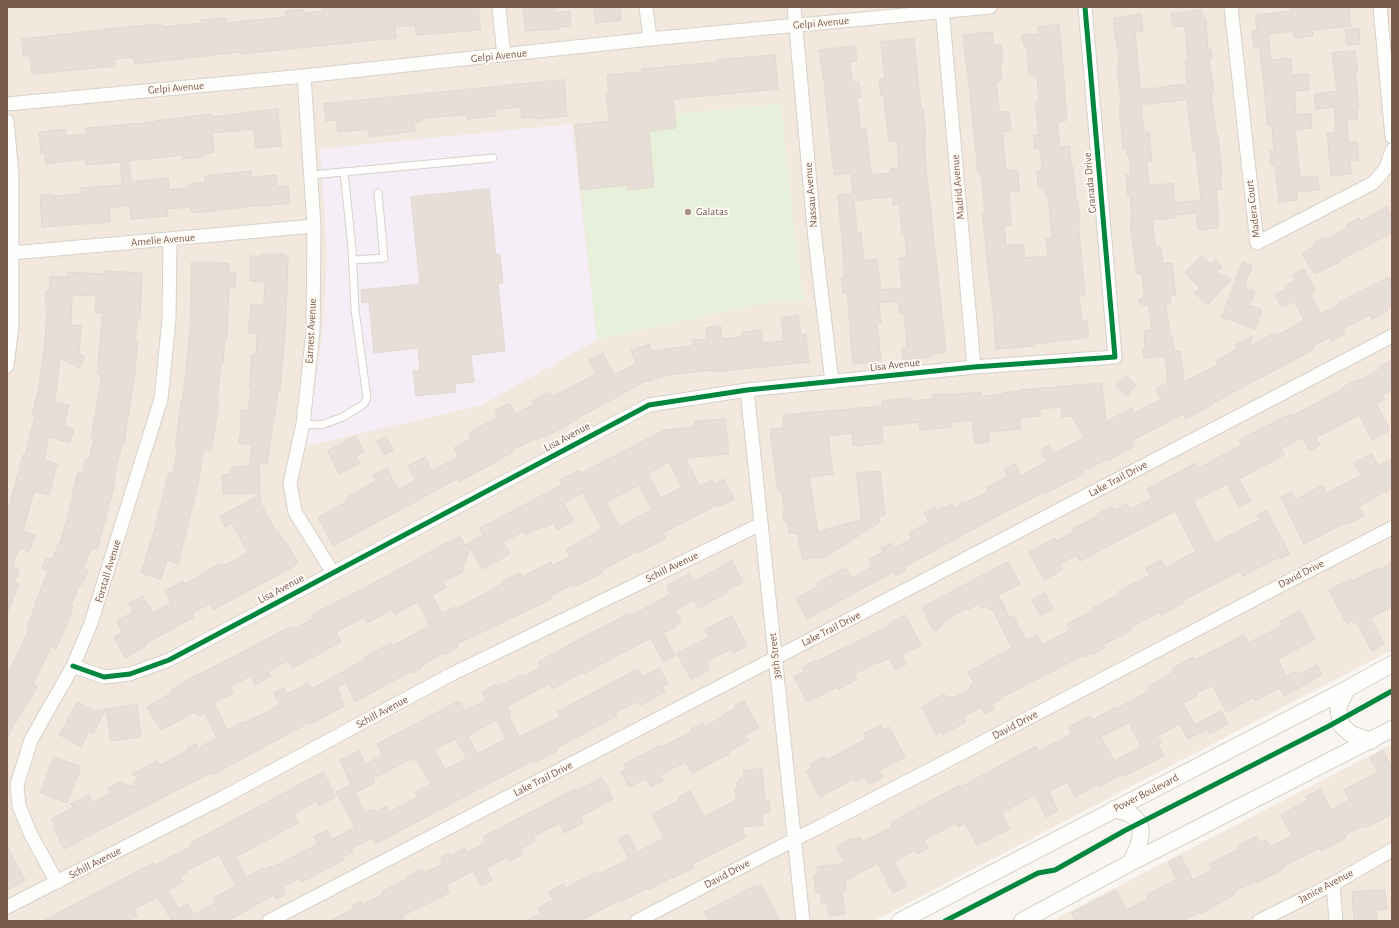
<!DOCTYPE html>
<style>
body{margin:0}
#map{position:relative;width:1399px;height:928px;overflow:hidden;background:#f9f5f0;font-family:"Alegreya Sans",sans-serif}
canvas{display:block}
.frame{position:absolute;inset:0;border:8px solid #7a5c4d;pointer-events:none}
</style>
<div id="map">
<canvas width="1399" height="928"></canvas>
<div class="frame"></div>
</div>
<script>
const g = document.querySelector('canvas').getContext('2d');
g.lineJoin = 'round';
function fillPath(path, color) { g.fillStyle = color; g.fill(path, 'evenodd'); }
function trace(path, color, width, dash) { g.strokeStyle = color; g.lineWidth = width; g.lineCap = dash ? 'butt' : 'round'; g.setLineDash(dash || []); g.stroke(path); }
function label(font, color, halo, rows, align = 'center') {
  g.font = font + ' "Alegreya Sans",sans-serif'; g.lineWidth = 4; g.setLineDash([]); g.textBaseline = 'middle'; g.strokeStyle = halo; g.fillStyle = color; for (const [text, x, y, turn = 0] of rows) {
    g.save(); g.translate(x, y); g.rotate((+turn || 0) * Math.PI / 180); g.textAlign = isNaN(turn) ? turn : align; if (halo) g.strokeText(text, 0, 0); g.fillText(text, 0, 0); g.restore();
  }
}
fillPath(new Path2D(`
 M7 7H1392V650L874 921H7Z
 M1392 744V921H1051Z`), '#f2e8de');
fillPath(new Path2D(`
 M572 124 597 340 482 405 307 446 323 328 327 254 320 149Z`), '#f6eef6');
fillPath(new Path2D(`
 M781 104 795 235 804 301 779 300 597 340 575 125 639 118 640 117Z`), '#e7f0db');
const building = new Path2D(`
 M323 7H478L481 30 416 35 415 25 395 27 396 38 240 54V52L135 64 134 57 114 59 115 66 32 74 30 56H23L22 39 127 27 161 24 162 27 201 23V20L226 18V23L286 17 285 11 303 9V13L323 11Z
 M523 7H554L555 13 570 11 571 26 559 27V29L526 31Z
 M594 7H620L621 20 596 23Z
 M1291 7H1349L1351 26 1312 30 1313 36 1294 38 1293 31 1268 34 1271 60 1291 58 1292 75 1308 74 1309 90 1294 91 1296 115 1311 113 1312 128 1295 130 1300 178 1318 176 1319 190 1297 192V200L1279 202 1275 165H1271L1270 151 1274 150 1272 126H1268L1260 48H1254L1252 32 1257 31 1255 15 1291 11Z
 M1202 10 1203 18H1206L1208 50H1211L1212 59H1209L1214 93H1211L1215 125 1217 136H1218L1222 175 1220 176 1222 189 1216 190 1219 219H1217L1218 228 1198 230 1196 213 1175 215V218L1152 220 1156 248 1161 247 1163 264 1172 263 1176 295 1170 296 1171 302 1166 303 1170 336H1172L1174 352 1180 351 1184 382 1218 365 1216 361 1237 349 1235 345 1252 336 1249 347 1275 333 1277 336 1304 320 1294 301 1282 307 1275 295 1286 289 1285 286 1295 280 1292 275 1304 269 1315 291 1310 294 1321 314 1340 304 1339 302 1389 277 1392 284V306L1387 309 1388 311 1372 319 1370 315 1343 329 1345 334 1332 341 1330 337 1312 347 1313 350 1211 404 1212 405 1186 419 1183 414 1131 441 1134 446 1109 460 1108 459 1083 471 1084 474 1073 480V479L1046 493V491L994 518 904 567 906 570 895 576 893 572 807 619 796 598 819 586 817 583 843 569H847L852 578 872 567 869 560 883 552 881 548 892 543 894 548 912 539 909 533 929 522 924 513 935 507 937 511 952 504 954 508 964 502 965 503 988 492 986 488 1008 476 1004 469 1015 464 1021 476 1047 461 1041 450 1049 445 1053 454 1084 438 1072 416 1062 417 1061 407 1040 409V416L1020 418 1021 429 988 432 990 442 975 444 972 420 950 422 951 427 920 430 919 422 882 426 883 443 853 446 852 433 828 436 833 474 809 477 818 532 862 519 856 473 880 471 885 515 879 517 880 522 824 558 818 557 803 560 797 533 789 534 787 520 784 521 783 511H785L782 492H778L770 429 784 428 783 415 883 406 882 401 911 398V401L933 399 932 395 947 394V395L981 392V397L1002 394V393L1021 391V390L1102 383 1106 422 1132 408 1134 413 1161 399 1156 389 1168 382 1165 356 1144 358 1143 348H1145L1144 331 1152 330 1149 305H1143L1138 301 1144 295 1142 274H1137L1130 221 1132 220 1130 195 1128 196 1126 175H1131L1129 155H1127V149H1123L1119 106H1122L1117 67H1119L1118 60H1120L1113 24H1115L1114 18 1141 14 1143 31 1135 32 1140 90 1166 87V86L1187 84 1185 61H1188L1185 26 1173 27 1171 14ZM1187 100 1193 151H1196L1201 200 1175 203 1173 183 1149 186 1147 161H1152L1149 132H1144L1141 105Z
 M1059 25 1065 90H1064L1067 120 1057 122 1060 147 1069 146 1072 167H1073L1076 202 1078 201 1080 220 1078 221 1085 295H1079L1082 321 1087 320 1089 337 1034 344V346L996 349 992 298 989 277 982 212H985L981 173H978L967 65H966L963 35 992 32 994 45H1001L1003 62 1000 63 1002 80 996 81 999 112 1009 111 1011 131 1002 132 1006 171 1018 170 1019 191 1009 192 1011 225 1004 226 1006 246 1023 244 1025 258 1048 256 1046 239 1052 238 1048 196H1046L1045 187H1038L1037 171 1042 170 1040 148 1035 149 1033 135H1039L1035 102H1039L1037 75H1029L1027 46H1024L1022 35 1039 34 1038 27Z
 M1359 29 1360 44 1347 45 1345 30Z
 M914 39 919 90 921 109 923 108 926 138H924L927 177 946 352 932 354V357L903 360 902 348 907 347 904 313 900 314 898 301 879 303 881 323H877L881 361 853 364 847 293 843 294 841 278H845L843 263H844L838 195 853 194 851 173 834 175 824 81 819 50 855 46 857 61 850 62 852 82H859L861 97H857L860 129H866L871 175 890 173V169L898 168V165H899L897 141 889 142 884 96H881L879 80 885 79 881 42ZM892 197 893 205 899 204 902 233H904L907 257 899 258 902 288 881 290 877 259 864 261 861 232 857 233 854 201Z
 M1355 51 1358 71H1355L1359 107H1357L1358 119 1346 120 1349 143 1357 142 1359 160 1350 161 1351 174 1331 176 1327 133 1336 132 1334 107 1316 109 1314 94 1337 91 1332 53Z
 M775 55 778 89 673 99 676 128 649 131 654 187 627 190V185L581 190 575 125 609 121 606 94 609 93 607 75 642 72V69L718 62V60Z
 M564 80 567 116 537 119V117L522 118 520 107 496 109V116L467 119 466 115 422 118V121L414 122 415 131 370 137 369 129 338 132 337 120 326 121 324 104Z
 M278 109 281 146 256 148 254 129 212 133 214 152 202 154V157L183 159V155L129 161 131 182 168 178 169 190 189 188V184L205 182V176L251 171 252 177 276 175 277 187 288 186 290 203 262 206V205L192 213 191 207 167 209 168 216 131 219 130 205 109 208 110 222 42 227 40 195 52 194V196L81 194 80 188 122 185 120 162 86 165 85 159 46 164 45 152 41 153 39 132 65 129 66 136 87 134 86 128 155 122V121L210 114V117Z
 M489 189 496 255 500 254 503 283 498 284 505 351 471 355 474 382 455 384 456 392 416 396 413 371H420L418 348 374 353 369 302 362 303 361 290 420 284 411 197Z
 M1387 207 1392 217V233L1339 260 1340 262 1314 274 1302 253 1314 246 1313 244 1316 243 1315 242 1324 237 1325 238 1327 237 1328 239 1348 227 1346 225 1359 218 1361 221Z
 M263 254H286V257H288L286 319 280 391H278L267 464 259 463 260 493 223 494 222 475 231 474V467L249 466 252 445 239 443 242 422H240L241 410 248 411 251 388H249L252 354 256 355 257 334 248 333 251 305H264L265 282 250 281V256H263Z
 M1202 256 1211 264 1215 260 1222 267 1216 273 1232 279 1207 305 1195 293 1200 288 1185 273Z
 M192 262 229 263V272H236L235 288 229 287 227 338H225L223 363 221 362 217 404H219L211 451 203 450 199 480 178 564 167 560 161 579 141 573 155 528 169 472 173 473 178 446 175 445 182 398H183L187 359 190 332Z
 M1243 262 1252 266 1244 287 1255 292 1249 308 1253 306 1262 310 1255 329 1222 317Z
 M104 271 142 273 140 320H137L135 340H138L135 371 124 444H122L113 483H115L97 550 91 548 83 569 88 570 82 585 80 584 71 606 73 607 67 623 56 649 51 647 33 684 37 687 7 737V675L30 628 27 627 36 604H35L48 571 42 569 46 558 52 560 59 543H60L74 494H72L78 473 82 474 86 458 89 459 94 439 91 438 102 375 97 374 103 313H95L96 296 72 295 71 325 81 326 79 354 85 357 79 368 60 358 55 402 69 405 64 426 74 429 70 443 49 437 44 460 57 464 49 495 34 491 23 531 35 535 29 552 19 548 12 567 20 570 14 582 19 584 7 613V515L23 455H25L35 415H32L39 387 45 343 47 306H45L46 291H49L50 276 68 277V272L104 274Z
 M798 316 801 335 806 334 809 362 714 372V370L667 375 642 383 576 419 577 420 550 434 535 440V439L512 450 513 452 472 475 458 482 457 479 333 546 318 517 348 501 346 498 376 481 373 475 387 468 398 490 416 480 408 466 425 457 432 471 459 457 454 448 472 438 469 433 498 417 495 410 510 403 515 414 534 404 532 401 550 392 552 397 596 374 589 360 603 353 614 375 636 364 631 350 649 344 652 352 664 349 693 346 692 340 707 339 706 328 720 325 722 339 742 337V332L761 330 762 343 784 341 781 318Z
 M1392 360V390L1383 395 1385 399 1376 404 1390 430 1372 440 1359 415 1316 438 1320 445 1309 451 1302 437 1281 449 1284 455 1239 479 1251 501 1239 507 1227 484 1193 501 1215 543 1260 520 1257 515 1266 510 1290 554 1280 559 1279 557 1243 576 1240 571 1182 601 1183 603 1161 615 1159 612 1130 628 1131 631 1103 645 1105 648 1092 654 1091 653 1084 657V655L1002 697V699L992 704 994 709 985 714 981 707 963 717 966 722 943 734 942 731 936 735 922 707 943 695 953 698 971 689 970 686 974 683 968 672 1012 648 992 608 989 609 987 605 981 609 978 604 967 610 966 608 941 624 942 626 934 631 922 607 1008 562 1020 584 998 595 1010 618 1013 616 1026 640 1037 635 1042 645 1070 630 1067 624 1094 610 1093 608 1120 594 1119 591 1150 575 1146 568 1161 560 1165 568 1196 551 1190 540 1175 511 1080 561 1076 555 1059 564 1062 570 1044 580 1029 552 1055 538 1056 541 1074 532 1072 529 1098 516 1097 514 1112 507 1114 510 1126 504 1130 510 1152 498 1147 489 1196 463 1199 468 1242 445 1239 440 1290 414 1292 416 1343 389 1342 388 1358 379V381L1380 369 1379 367Z
 M1126 376 1136 385 1127 396 1116 386Z
 M725 419 729 454 685 458 700 486 713 479 715 484 724 479 734 499 718 507 717 505 663 533 666 538 638 553 637 551 601 571 602 573 574 587 573 584 551 596 552 598 543 603 457 644 458 647 444 655 443 653 421 666 422 668 412 673 411 671 355 702 346 683 337 687 344 706 311 724 310 722 214 774 213 772 183 787 64 849 53 827 55 826 52 819 75 806 70 804 89 795 93 803 111 793 108 788 120 782 133 787 138 777 132 774 157 761 159 766 188 750 187 748 196 744 198 748 217 738 205 713 198 716 195 712 161 730 157 722 156 723 147 707 173 692 171 690 186 682 185 681 197 674 198 675 292 626 293 629 313 619 311 615 363 589 448 542 460 537 465 545 483 535 480 528 562 485 560 480 579 470 581 473 665 430 695 427V422ZM669 462 682 487 661 498 648 474ZM639 485 652 509 620 527 606 503ZM583 493 602 528 598 530 599 531 566 549 570 556 553 566 551 562 522 577 520 573 501 582 502 584 456 609 455 607 442 614 432 595 446 587 443 582 462 572 470 547 482 569 510 554 503 542 524 531 526 535 543 526 544 528 553 523 557 530 574 521 564 503ZM418 602 428 621 427 622 429 626 393 646 391 643 365 657 366 659 311 689 308 683 287 694 284 688 274 693 280 705 255 718V717L246 722 245 721 227 730 214 703 233 693 230 687 250 676 255 685 271 676 268 671 288 661 292 668 341 642 336 632 364 617 367 623 392 609 395 614Z
 M356 436 364 452 356 456 360 463 339 474 328 451Z
 M386 437 393 450 384 455 377 442Z
 M1372 454 1378 466 1392 459V488L1359 506 1364 516 1346 525 1345 523 1304 544 1281 497 1291 492 1295 500 1323 485 1327 493 1361 475 1354 463Z
 M260 495 261 504 277 534 279 533 285 544 287 543 298 563 296 564V565L213 610 210 604 192 613 194 617 145 644 146 646 125 658 114 637 123 633 117 621 133 612 129 603 143 596 148 607 150 606 153 613 171 603 165 591 183 581 185 584 202 575 201 574 222 563 223 566 248 553 232 523 225 527 220 517Z
 M732 561 743 582 726 591 727 593 698 608 694 600 675 610 681 622 675 625 676 627 663 633 675 656 663 662 651 638 583 674 582 673 552 689 549 684 507 706 510 713 508 714 519 737 560 717 557 712 638 669 642 677 659 668 668 684 662 687 665 692 641 705 638 701 613 714 617 716 556 748 557 751 533 763 532 761 375 844 372 838 351 849 353 852 342 858 344 860 302 882 300 878 283 887 286 893 276 899 274 895 227 921H172L158 897 134 909 137 916 127 921H43L153 863 155 865 192 846 191 843 323 772 336 797 319 806 317 801 298 811 299 812 294 814 298 823 236 857 246 877 263 868 264 870 272 866 273 867 318 844 314 837 327 830 332 840 355 827 336 792 351 785 340 760 359 751 366 764 383 755 377 744 459 701 465 711 486 700 482 692 496 684 497 687 521 675 522 677 541 668 538 662 568 646V645L630 613 631 616 671 594 667 586 689 574 693 582ZM497 720 506 739 477 754 468 736ZM456 739 467 759 445 769 434 750ZM411 759 412 761 416 759 431 784 415 792 418 797 390 812 387 806 375 812 374 809 365 813 355 793 375 782 373 779ZM219 855 236 886 213 898 216 903 193 915 188 904 178 909 168 890 183 882 180 876 187 872 186 871Z
 M1392 562V607L1370 618 1384 644 1372 651 1356 621 1353 623 1352 621 1347 624 1329 590 1351 579 1352 581 1378 568 1379 570Z
 M1045 593 1053 609 1040 615 1032 600Z
 M1300 611 1315 639 1278 659 1286 676 1297 671 1299 675 1317 665 1322 675 1284 696 1279 688 1255 701 1253 698 1226 712 1213 685 1197 693V696L1183 703 1195 725 1221 711 1228 724 1210 734 1207 729 1188 739 1180 724 1157 736 1161 743 1158 745 1164 756 1124 776 1122 774 1099 787 1098 784 1075 797 1067 782 1049 792 1058 811 1046 817 1035 795 1001 813 1010 829 977 845 965 823 958 827 956 823 924 840 928 848 917 854 915 850 894 862 907 886 893 893 878 863 845 881 846 890H842L845 914 829 916 827 902 822 903 820 893H816L814 875H818L817 867 845 863 836 847 852 838 854 840 860 837 862 842 892 827 890 823 960 785 961 787 1036 746 1039 751 1072 734 1068 727 1090 716 1092 720 1115 708 1116 709 1150 691 1148 686 1174 672 1172 669 1193 657 1195 660 1244 635 1248 643 1282 626 1280 622ZM1129 723 1141 747 1114 761 1101 737Z
 M905 615 921 645 902 655 906 664 895 670 889 658 879 663 878 662 855 674 857 679 838 690 837 687 807 702 794 677 804 672 802 667 816 660 817 662 849 645V646L891 625 890 623Z
 M732 616 747 646 733 653 731 649 706 662 710 670 691 679 677 653 709 637 705 630Z
 M744 701 759 728 745 735 748 741 728 752 729 754 692 773 686 762 660 775 663 781 651 787 646 778 629 787 621 772 627 769 624 764 661 745 662 747 691 732 690 730 703 723 705 727 724 716 723 715 736 708 735 706Z
 M77 702 95 711 106 709 93 734 89 731 81 747 60 735Z
 M137 705 141 737 111 741 106 709Z
 M881 725 883 730 889 727 905 757 879 770 883 777 869 785 865 777 856 782 854 779 820 797 806 771 813 767 811 764 825 756 827 760 866 739 864 734Z
 M1383 751 1392 768V814L1366 828 1364 825 1345 835 1346 838 1321 851 1319 848 1281 868 1282 870 1256 883 1255 881 1234 892 1235 894 1201 914 1200 912 1183 921H1076L1071 913 1116 890 1126 910 1148 899 1146 895 1177 879 1168 862 1181 856 1193 880 1212 870 1209 864 1239 849 1237 846 1257 836 1260 843 1266 840 1270 847 1292 836 1281 815 1308 800 1306 797 1320 789 1331 810 1350 800 1344 790 1378 772 1370 758Z
 M54 757 81 767 67 803 41 793Z
 M762 769 765 801H769L770 812 762 813 763 825 741 827 746 837 692 864 693 868 673 878 672 877 648 890 647 888 620 902 619 900 580 921H526L541 913 538 908 553 900 549 892 564 884 566 888 596 872 597 875 629 859 618 839 628 834 638 852 664 838 652 814 680 800 678 797 690 791 704 817 736 800 735 789 738 788 737 782H739V779L744 778 743 771Z
 M602 778 613 799 580 817 583 823 564 833 559 823 533 837 535 841 520 849 523 854 510 861 508 857 486 868 492 880 482 886 473 871 446 885 449 893 402 916 405 921H330L353 909 352 906 361 901 363 905 383 894 382 892 408 878 407 877 422 869 424 873 443 864 440 858 449 853 450 856 465 848 467 852 486 843 483 837 575 789 576 791Z
 M7 846 25 880 7 890Z
 M761 884 780 921H709L704 912 756 885 757 887Z
 M1385 890 1387 909 1376 910 1377 921H1354L1352 892Z`);
fillPath(building, '#e6ded7');
trace(building, '#e2d8d2', 1);
const service = new Path2D(`
 M311 175 493 158
 M353 260 384 258 378 193
 M303 424 321 425 343 417 364 404 367 398 355 310 352 248 344 172`);
const minor = new Path2D(`
 M499 7 504 55
 M646 7 650 39
 M794 7 815 239 832 382
 M942 7 974 367
 M1231 7 1257 243 1373 183 1386 168 1392 150
 M1380 7 1392 137
 M304 76 314 226 313 331 303 424 290 483 295 512 333 573
 M7 104 304 76 650 39 990 7
 M7 121 12 176V325L7 366
 M12 253 314 226
 M747 390 803 921
 M73 666 104 677 130 674 169 660 649 405 747 390 974 367 1115 357 1085 7
 M57 882 31 835 19 806 17 785 31 740 73 666 91 623 161 399 169 319 170 240
 M1333 884 1336 921
 M7 907 222 798 452 674 761 524
 M269 921 929 578 1392 336
 M637 921C763 855 891 791 1017 724 1142 659 1266 592 1392 528
 M1259 921 1333 884 1392 850`);
const tertiary = new Path2D(`
 M1347 689 1338 706 1341 725 1351 734 1371 741
 M1114 809C1121 811 1129 812 1134 817 1148 829 1137 851 1130 863
 M900 921 1347 689 1392 664
 M1022 921 1130 863 1392 729`);
trace(service, '#d7d1cb', 9);
trace(minor, '#d7d1cb', 15);
trace(tertiary, '#d7d1cb', 18);
trace(service, '#fefefd', 7);
trace(minor, '#fefefd', 13);
trace(tertiary, '#fefefd', 16);
trace(new Path2D(`
 M73 666 104 677 130 674 169 660 649 405 747 390 974 367 1115 357 1085 7
 M945 921 1038 873 1055 870 1124 831 1329 726 1392 691`), '#00873e', 5);
for (const [x, y, r, color] of [
 [688,212,4,"#a69286"]
]) { const dot = new Path2D(); dot.arc(x, y, r, 0, 2 * Math.PI); g.fillStyle = color; g.fill(dot); trace(dot, '#fffaf3', 1.5); }
label('11px', '#7a5c4d', '#fffaf3', [
 ["Gelpi Avenue",821,23,-5],
 ["Gelpi Avenue",499,56,-6],
 ["Gelpi Avenue",176,88,-5],
 ["Granada Drive",1090,183,-95],
 ["Madrid Avenue",958,187,-95],
 ["Nassau Avenue",811,195,-95],
 ["Madera Court",1253,209,-97],
 ["Amelie Avenue",163,240,-5],
 ["Earnest Avenue",311,331,-87],
 ["Lisa Avenue",895,365,-6],
 ["Lisa Avenue",567,437,-28],
 ["Lake Trail Drive",1118,479,-28],
 ["Schill Avenue",672,567,-26],
 ["Forstall Avenue",108,571,-73],
 ["David Drive",1301,574,-27],
 ["Lisa Avenue",281,589,-28],
 ["Lake Trail Drive",831,629,-27],
 ["39th Street",775,656,-96],
 ["Schill Avenue",382,712,-28],
 ["David Drive",1015,725,-28],
 ["Lake Trail Drive",543,779,-27],
 ["Power Boulevard",1146,793,-27],
 ["Schill Avenue",95,863,-27],
 ["David Drive",727,874,-28],
 ["Janice Avenue",1326,886,-28]
]);
label('11px', '#7a5c4d', '#fffaf3', [
 ["Galatas",696,212]
], 'left');
</script>
